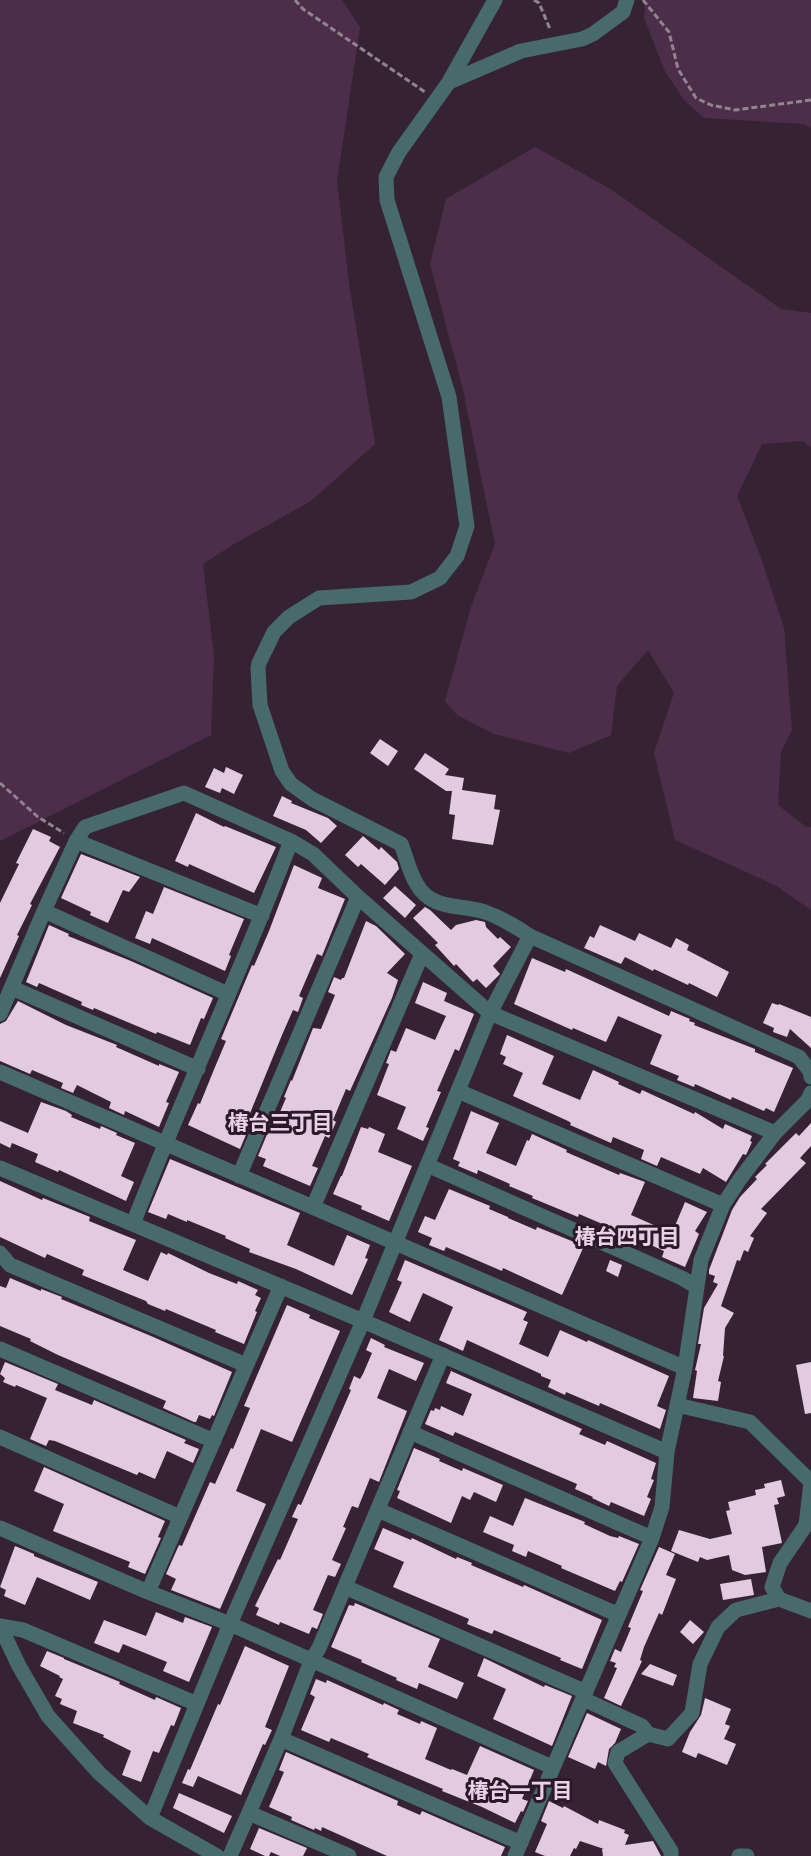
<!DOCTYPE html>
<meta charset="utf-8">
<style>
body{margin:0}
canvas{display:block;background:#352334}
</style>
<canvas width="811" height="1856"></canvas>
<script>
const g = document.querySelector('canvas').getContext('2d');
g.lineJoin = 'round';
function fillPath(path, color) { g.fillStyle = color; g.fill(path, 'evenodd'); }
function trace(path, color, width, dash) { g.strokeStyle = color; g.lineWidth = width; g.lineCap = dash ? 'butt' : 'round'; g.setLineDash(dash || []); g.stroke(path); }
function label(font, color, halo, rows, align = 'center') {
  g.font = font + ' "IBM Plex Sans","Noto Sans JP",sans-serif'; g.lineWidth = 6; g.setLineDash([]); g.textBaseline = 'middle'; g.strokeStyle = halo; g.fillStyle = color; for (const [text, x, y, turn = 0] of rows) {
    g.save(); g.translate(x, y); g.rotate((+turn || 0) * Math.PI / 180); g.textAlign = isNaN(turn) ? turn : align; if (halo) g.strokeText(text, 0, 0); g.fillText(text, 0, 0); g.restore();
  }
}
fillPath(new Path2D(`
 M0 0H342L360 27 337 181 349 283 375 444 311 501 234 544 203 564 214 656 211 735 0 841Z
 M646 0H811V128L804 124 704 118 684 100 665 71 644 18Z
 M535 147 612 190 781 309 811 313V448L803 441 762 444 737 496 761 558 784 628 792 730 781 752 778 805 806 827H811V910L775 885 675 840 654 753 674 693 648 650 617 686 611 735 569 753 494 734 457 715 445 701 471 607 495 544 463 390 430 264 446 199Z`), '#4c2e4a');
fillPath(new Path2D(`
 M380 739 398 751 388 766 370 753Z
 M425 753 449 769 445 775 464 778 462 790 496 795 494 809 500 810 493 845 452 839 455 815 449 814 452 791H446L414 769Z
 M226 767 243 775 234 794 222 788 220 793 205 787 214 768 224 773Z
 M282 796 292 801 291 803 328 818 337 826 321 843 306 830 273 816Z
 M196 813 224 827 225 826 276 847 254 893 189 864 188 867 175 861Z
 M33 829 51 837 49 841 60 847 30 904 32 905 17 935 19 936 0 978V903L19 864 16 863Z
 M363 836 379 850 381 847 397 862 399 869 385 885 361 864 358 867 345 855Z
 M81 854 140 877 129 892 123 890 108 923 90 915 91 912 61 898Z
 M294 865 322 878 318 888 345 899 322 956 317 954 299 996 303 998 298 1012 293 1010 282 1035 246 1123 250 1125 240 1149 188 1125 198 1103 200 1104 215 1067 226 1041 221 1039 252 965 254 966 269 931Z
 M395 886 416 905 405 918 383 898Z
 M164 887 244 919 231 950 229 955 231 956 225 971 152 938 150 944 135 938 146 911 153 914Z
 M425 907 430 910 451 930 456 925 476 920 485 922 486 927 498 939 500 937 511 947 493 966 500 974 486 988 477 979 473 982 456 964 454 966 435 945 438 943 413 918Z
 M366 921 376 926 405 954 387 973 398 980 392 998 350 1091 346 1089 333 1120 336 1122 329 1138 325 1136 312 1166 318 1168 310 1186 263 1166 266 1159 258 1156 268 1132 271 1133 286 1098 284 1097 291 1080 292 1081 313 1028 321 1029 335 995 328 992 334 977 341 980 342 978H344Z
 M49 925 69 934 68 936 131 961 213 998 204 1019 201 1018 190 1045 165 1035 157 1032 156 1034 94 1008 93 1010 81 1005 82 1002 39 983 37 987 26 982Z
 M600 925 635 941 639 933 671 948 676 938 689 945 687 950 729 972 717 997 689 983 688 985 654 969 653 971 625 957 621 964 584 948 590 936 594 938Z
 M532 958 565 972 566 969 669 1016 671 1011 690 1019 689 1021 695 1023 694 1025 755 1049V1052L793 1068 774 1112 766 1108 764 1111 732 1097 731 1100 695 1084 694 1087 677 1080 679 1076 650 1064 662 1035 618 1016 606 1042 573 1028 572 1030 514 1004Z
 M423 982 447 993 444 1001 474 1014 459 1051 455 1049 437 1091 441 1092 426 1127 429 1128 423 1141 397 1129 406 1107 377 1095 389 1064 386 1063 391 1050 396 1052 406 1028 435 1040 446 1016 415 1003Z
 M18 1001 66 1025 117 1045 116 1047 159 1066V1064L179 1072 166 1102 169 1103 159 1127 125 1111 124 1115 109 1108 111 1102 77 1085 73 1093 61 1088 63 1083 32 1070 30 1074 0 1061V1024L6 1021Z
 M772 1003 778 1005 779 1004 811 1017V1048L790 1029 787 1037 773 1032 774 1028 763 1023Z
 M507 1035 554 1056 542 1084 580 1100 593 1070 619 1082 618 1084 640 1094 642 1090 694 1114 695 1112 723 1129 725 1124 752 1136 750 1141 752 1142 746 1155 743 1154 726 1182 703 1168 700 1174 661 1157 657 1166 641 1159 644 1150 613 1137 611 1143 570 1125 571 1123 568 1121 513 1096 523 1073 503 1064 506 1057 500 1054Z
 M41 1102 66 1111 72 1115 71 1117 100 1129 101 1126 117 1133 116 1135 135 1143 121 1176 134 1182 126 1201 59 1170 58 1172 35 1162 38 1154 12 1143 10 1148 0 1143V1121L28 1133Z
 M471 1111 499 1123 486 1153 516 1166 527 1140 529 1141 532 1134 567 1150 566 1152 619 1175 620 1173 645 1182 631 1215 672 1233 685 1202 707 1212 695 1231 699 1234 685 1267 662 1257 664 1251 640 1240 579 1214 578 1217 532 1198 533 1196 509 1186 510 1184 478 1170 477 1174 458 1166 460 1162 453 1159Z
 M811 1123V1146L800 1158 806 1163 761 1209 767 1213 750 1236 754 1238 748 1252 744 1250 740 1261 737 1260 721 1306 734 1313 725 1328 723 1356H724L718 1381 721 1382 718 1401 693 1398 697 1371 695 1370 701 1344H698L704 1308 718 1284 713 1282 715 1276 709 1274V1270L732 1210 740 1197 757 1179 755 1177 767 1165 765 1164 796 1133 799 1136Z
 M361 1127 368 1129 369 1127 385 1134 378 1152 412 1166 389 1221 361 1209 362 1206 333 1194 341 1176H342Z
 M170 1159 300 1213 287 1245 334 1266 347 1235 370 1245 365 1258 368 1259 352 1295 296 1269 249 1252 250 1249 225 1238 226 1236 187 1220V1222L168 1214 166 1219 148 1212Z
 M0 1181 42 1200 43 1198 90 1217 89 1221 136 1240 123 1270 148 1281 161 1252 167 1255 168 1253 209 1273 237 1284 238 1281 258 1290 255 1295 261 1298 255 1311 257 1312 244 1344 215 1332 216 1330 166 1309 165 1311 148 1304 146 1301 82 1275 84 1270 47 1254 45 1258 0 1237Z
 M449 1189 490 1206 489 1209 508 1217V1218L536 1230 537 1227 584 1246 562 1295 503 1268 502 1271 446 1247 444 1251 429 1245 432 1238 418 1232 425 1216 435 1220Z
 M405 1260 527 1312 523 1320 528 1322 519 1344 548 1357 560 1330 587 1342 588 1340 669 1376 657 1406 666 1410 660 1429 600 1403 599 1406 566 1392 565 1395 548 1387 551 1380 541 1376V1374L467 1340 463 1351 439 1340 453 1307 423 1293 410 1322 389 1312 402 1282 397 1280Z
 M610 1260 622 1265 618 1277 606 1271Z
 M10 1278 41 1291V1289L62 1297 61 1299 151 1336 232 1372 214 1416 212 1415 210 1419 199 1415 196 1422H194L163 1408 166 1401 58 1355 30 1341 31 1339 0 1326V1286L6 1288Z
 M287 1305 310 1315 309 1318 340 1331 292 1442 261 1429 236 1491 266 1504 220 1609 171 1590 176 1579 166 1574 179 1545 182 1546 210 1482 215 1484 231 1448 233 1449 250 1408 244 1406Z
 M371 1338 385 1345 384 1347 424 1363 416 1381 389 1369 377 1398 407 1411 379 1482 370 1478 358 1508 352 1506 343 1527 346 1528 332 1560 341 1564 335 1577 328 1575 313 1610 323 1614 317 1629 312 1627 309 1634 280 1622 279 1625 256 1615 259 1608 255 1606 275 1565 278 1559 280 1560 298 1519 292 1517 298 1504 301 1505 351 1390 349 1389 354 1376 360 1379 363 1374 372 1353 366 1350Z
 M5 1362 58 1384 55 1390 92 1405 94 1400 186 1440 184 1443 199 1449 193 1463 167 1451 155 1479 139 1472 137 1475 55 1441 49 1440 46 1446 30 1439 47 1398 16 1385 15 1387 3 1382 5 1378 0 1374Z
 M811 1362V1413L805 1414 796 1365Z
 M451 1371 582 1429 579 1434 605 1445 607 1441 656 1463 651 1479 654 1480 647 1497 651 1499 644 1516 611 1502 609 1506 592 1498 593 1497 575 1489 577 1484 455 1432 453 1436 425 1424 431 1410 434 1411 435 1408 440 1410 441 1406 463 1416 472 1394 446 1383Z
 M414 1448 440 1459 439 1461 462 1471 463 1468 503 1485 496 1502 474 1492 470 1500 462 1496 451 1523 397 1498 400 1491 397 1490Z
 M44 1467 165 1521 158 1537 161 1538 145 1574 128 1567 130 1562 53 1531 64 1504 34 1491Z
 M781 1480 785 1496 777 1498 779 1504 774 1505 782 1543 762 1547 766 1572 745 1575 732 1570 729 1555 707 1560 700 1557 698 1562 671 1551 679 1530 710 1539 732 1534 726 1511 730 1510 728 1502 756 1495 755 1490 765 1488 764 1484Z
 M525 1498 585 1522 584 1524 610 1536 618 1538 619 1536 639 1544 622 1582 620 1581 615 1591 561 1568 562 1566 528 1551 526 1557 512 1551 514 1545 483 1532 490 1516 513 1526Z
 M383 1528 411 1540 412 1538 456 1559 457 1557 472 1563 471 1565 523 1587 524 1585 602 1620 582 1669 560 1660 561 1658 494 1630 492 1634 467 1624 469 1619 393 1587 404 1562 374 1549Z
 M15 1546 34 1554V1556L98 1582 90 1600 37 1577 25 1605 4 1596 6 1590 0 1587Z
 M659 1547 675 1554 666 1575 676 1579 662 1615 659 1613 644 1647 640 1660 642 1661 621 1706 604 1698 617 1668 614 1667 616 1663 610 1661 615 1649 621 1652 631 1628 628 1627 643 1591 640 1590Z
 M751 1579 754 1595 723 1600 720 1584Z
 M355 1603 440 1639 428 1667 464 1683 457 1699 419 1683 417 1689 396 1680 397 1678 361 1662 362 1660 331 1647 349 1605 354 1606Z
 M156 1612 183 1623 185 1617 212 1627 189 1682 163 1671 167 1662 123 1644 119 1653 94 1643 104 1620 146 1636Z
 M690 1620 704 1632 693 1644 680 1632Z
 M245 1646 289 1666 265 1727 272 1730 265 1745 263 1744 241 1795 198 1776 193 1787 182 1783 188 1769 190 1770 218 1704 220 1705Z
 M47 1651 64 1658V1659L120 1682 119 1684 155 1700 156 1697 181 1708 174 1726 171 1725 159 1753 153 1751 141 1782 122 1775 131 1751 103 1737 104 1735 73 1723 77 1711 60 1704 62 1699 55 1696 63 1679 59 1677 60 1676 40 1666Z
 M484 1658 544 1687 545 1685 572 1696 552 1746 493 1719 506 1689 477 1676Z
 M650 1664 677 1675 673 1686 641 1674Z
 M316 1679 326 1683 327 1680 383 1705 384 1703 399 1710 397 1714 420 1724 421 1721 437 1728 425 1759 451 1770 452 1769 467 1775 480 1746 534 1770 522 1799 528 1801 523 1812 521 1811 515 1823 482 1807 442 1791 443 1789 367 1757 369 1754 331 1738 329 1742 301 1730 315 1697 310 1694Z
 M705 1698 731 1709 725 1724 730 1726 724 1739 736 1744 727 1765 698 1753 696 1758 682 1752 690 1732 701 1715Z
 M587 1713 621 1729 615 1743 609 1749 606 1766 598 1762 595 1769 568 1757Z
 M286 1752 398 1801 397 1805 420 1815 422 1811 505 1847 501 1856H387L322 1827 321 1831 315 1828 314 1830 291 1820 292 1817 269 1807 284 1772 279 1770Z
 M179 1793 232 1816 224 1833 173 1808Z
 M549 1801 563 1808 564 1806 598 1824 599 1820 625 1830 624 1833 629 1835 625 1845 653 1841 661 1856H603L602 1849H604L580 1841 576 1849 574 1848 570 1856H545L535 1852 547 1824 541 1821Z
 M259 1828 307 1848 303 1856H280L271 1852 269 1856H265L250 1849Z`), '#e2cae0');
trace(new Path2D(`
 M295 0 303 9 425 92
 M534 0 539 3 550 29
 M643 0 669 32 678 69 696 98 711 105 735 110 811 100
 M0 783 38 817 64 833`), '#938492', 3, [6, 3]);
trace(new Path2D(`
 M495 0 449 82 399 152 386 177 387 200 449 397 467 526 457 556 440 578 411 592 319 598 289 617 274 632 259 663 258 668 260 705 282 771 291 784 312 799 401 844C406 856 409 871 416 883 431 911 460 904 485 912 502 918 516 927 530 936L799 1057 810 1071 811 1077
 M449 82 521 51 582 39 593 34 623 12 627 0
 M76 841 262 916
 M44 911 228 994
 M12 988 198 1069
 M0 1014 44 911 76 841 85 827 184 793 291 841 313 854 358 897 490 1013 775 1133
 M0 1072 685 1368
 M458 1091 723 1205
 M427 1165 682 1278 697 1287
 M0 1168 363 1321 667 1452
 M239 1176 358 897
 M313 1207 422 954
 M133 1224C183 1095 242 970 291 841
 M0 1253 10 1265 246 1365
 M0 1349 214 1441
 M677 1405 750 1422 811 1482
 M410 1432 652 1538
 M0 1437 180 1517
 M378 1510 619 1615
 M0 1528 148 1592 230 1624 552 1767
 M345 1587 586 1692
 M148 1592 281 1286
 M779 1599 772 1587 780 1563 806 1525 811 1482
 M0 1626 19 1666 48 1716 99 1773 150 1818 217 1856
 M0 1626 23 1630 197 1704
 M583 1699 642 1726 648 1734
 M281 1739 521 1843
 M249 1813 349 1856
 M150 1818 230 1624 363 1321 490 1013 530 936
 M230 1856 281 1739 311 1661 319 1648 443 1355
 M515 1856 652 1538 662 1507 667 1452 685 1368 701 1260 723 1205 740 1179 775 1133 808 1100 811 1093
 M671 1856V1851L615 1763 618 1752 648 1734 668 1739 692 1713 700 1664 718 1627 736 1610 779 1599 811 1611
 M739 1856H747`), '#476a6d', 15);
label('bold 21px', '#ead1e8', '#2b192a', [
 ["椿台三丁目",280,1124],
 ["椿台四丁目",627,1238],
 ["椿台一丁目",520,1792]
]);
</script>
